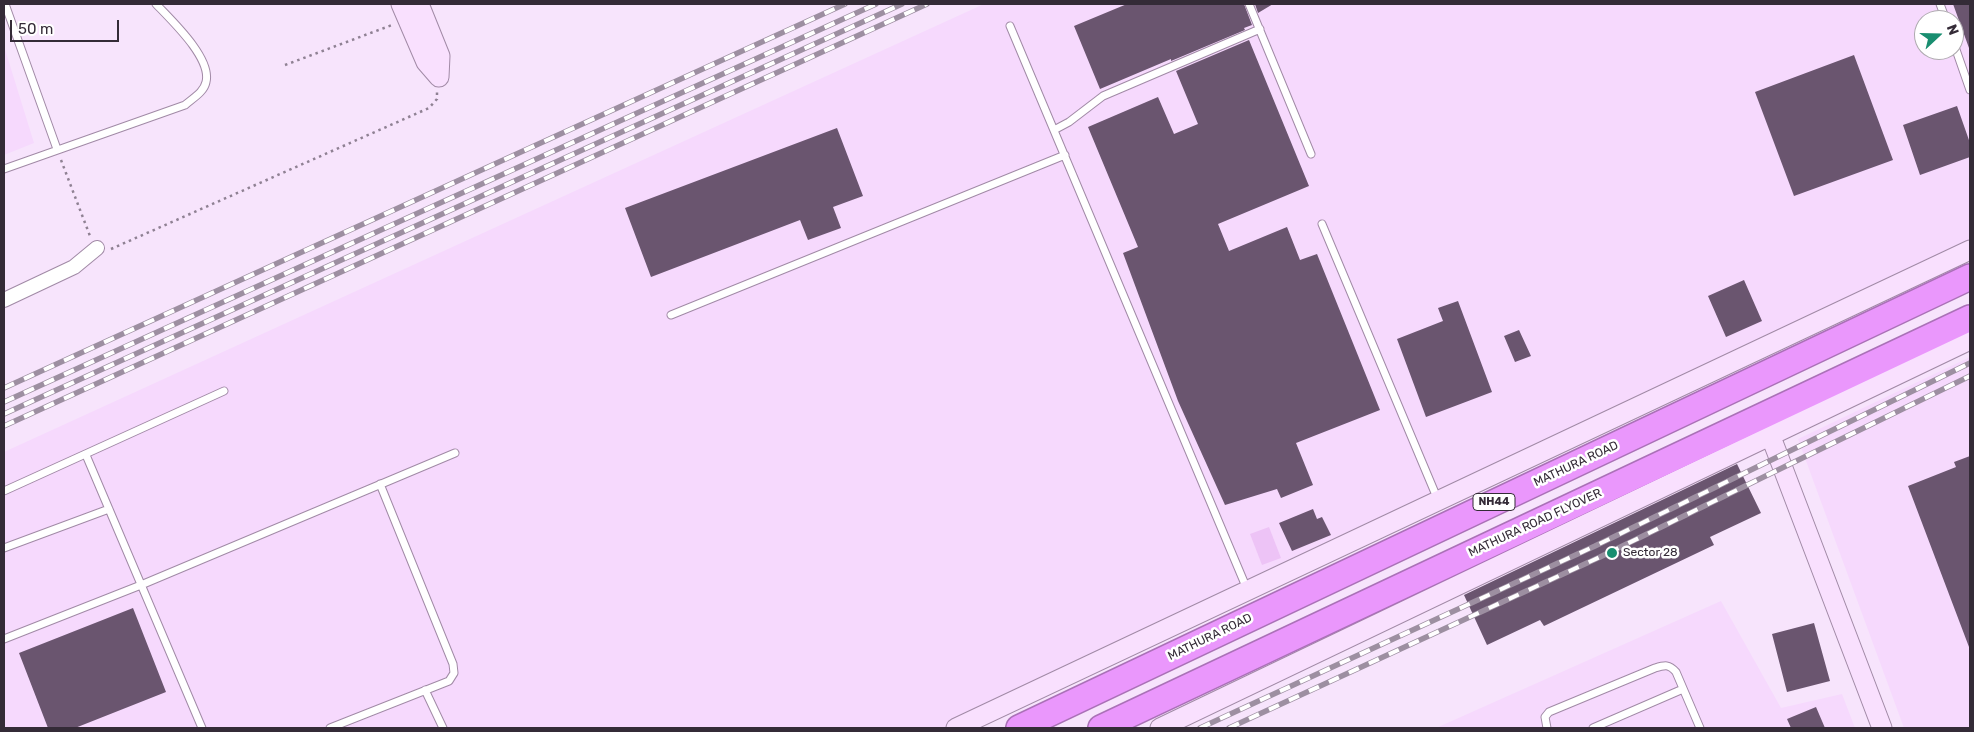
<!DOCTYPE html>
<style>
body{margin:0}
#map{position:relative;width:1974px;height:732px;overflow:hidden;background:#f7e4fc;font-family:Rubik,sans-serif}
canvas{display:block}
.frame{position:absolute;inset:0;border:5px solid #342b37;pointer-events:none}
.north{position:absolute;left:1914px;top:10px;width:50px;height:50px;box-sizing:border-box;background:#fff;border:1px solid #aeaaaf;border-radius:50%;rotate:69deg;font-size:14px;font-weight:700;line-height:20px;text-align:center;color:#342b37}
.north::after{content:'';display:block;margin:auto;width:18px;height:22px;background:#198e70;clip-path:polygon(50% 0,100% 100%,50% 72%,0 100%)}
.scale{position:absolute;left:10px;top:20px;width:109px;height:22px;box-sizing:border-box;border:2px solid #342b37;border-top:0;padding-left:6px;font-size:15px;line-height:18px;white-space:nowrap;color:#342b37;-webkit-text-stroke:4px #fff;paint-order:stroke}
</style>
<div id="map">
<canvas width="1974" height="732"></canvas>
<div class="frame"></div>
<div class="north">N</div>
<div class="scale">50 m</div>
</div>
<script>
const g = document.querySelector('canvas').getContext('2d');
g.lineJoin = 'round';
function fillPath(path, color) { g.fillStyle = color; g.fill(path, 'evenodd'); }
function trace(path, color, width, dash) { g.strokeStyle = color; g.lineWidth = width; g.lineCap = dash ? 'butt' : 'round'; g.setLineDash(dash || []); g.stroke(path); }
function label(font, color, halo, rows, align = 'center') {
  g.font = font + ' Rubik,sans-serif'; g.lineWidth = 5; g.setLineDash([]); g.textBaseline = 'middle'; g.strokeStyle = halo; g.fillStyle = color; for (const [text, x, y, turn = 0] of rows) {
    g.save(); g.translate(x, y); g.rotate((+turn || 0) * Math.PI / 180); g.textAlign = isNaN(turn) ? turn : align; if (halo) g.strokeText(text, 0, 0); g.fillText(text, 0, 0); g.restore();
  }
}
fillPath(new Path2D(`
 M984 4H1970V256L964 728H4V452ZM1924 20H1954V50H1924Z
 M4 46 34 143 4 155Z
 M1970 357V728H1904L1798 439Z
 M1721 601 1781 708 1842 694 1855 728H1436Z`), '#f6d9fd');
fillPath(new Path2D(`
 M1269 527 1281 558 1262 565 1250 534Z`), '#edc3f6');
fillPath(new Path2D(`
 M1127 4H1244L1252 25 1244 28 1245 30 1171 61V59L1100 89 1074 26Z
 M1255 4H1273L1258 13Z
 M1953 4H1970V48H1969Z
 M1249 40 1309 186 1218 224 1229 251 1287 227 1300 260 1317 254 1380 410 1296 443 1313 485 1281 498 1277 489 1225 505 1178 401 1123 253 1138 247 1088 127 1158 97 1174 134 1198 124 1176 71Z
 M1854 55 1893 160 1794 196 1755 92Z
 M1957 106 1970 143V157L1920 175 1903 125Z
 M837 128 863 196 833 207 841 228 808 240 800 220 651 277 625 208Z
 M1744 280 1762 321 1726 337 1708 296Z
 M1458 301 1492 392 1426 417 1397 339 1443 321 1438 308Z
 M1519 330 1531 356 1515 362 1504 336Z
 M1970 456V647H1969L1908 486 1956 467 1954 462Z
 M1737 464 1761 513 1710 537 1714 545 1544 626 1540 620 1487 645 1464 595Z
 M1313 509 1317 519 1322 517 1331 535 1292 551 1279 523Z
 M133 608 166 692 75 728H48L19 653Z
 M1814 623 1830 681 1787 692 1772 634Z
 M1816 707 1825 728H1791L1787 719Z`), '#6a556f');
const lane = new Path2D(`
 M5 4 57 149
 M1249 4 1311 154
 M1940 4 1946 20
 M1010 26 1247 589
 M1954 44 1970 90
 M1054 130 1069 122 1103 96 1260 29
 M4 169 185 105C193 98 204 92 206 82 212 58 171 20 156 4
 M1322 224 1438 500
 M671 315 1065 155
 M86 455 202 728
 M4 491 224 391
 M4 548 109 509
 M4 639 141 585 455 453
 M425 690 443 728
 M330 728 449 681 454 673 453 664 380 484
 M1547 728 1545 717 1549 712 1655 668C1665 665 1669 664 1676 672L1700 728
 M1593 728 1683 689`);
const street = new Path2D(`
 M4 300 74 267 97 248`);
const secondary = new Path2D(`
 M401 4 426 62 439 77
 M419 4 440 56 439 77
 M1771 437 1882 728
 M956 728 1970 250
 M1160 728 1970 340`);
const highway = new Path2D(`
 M1019 728 1970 277
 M1101 728 1970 318`);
trace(lane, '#a18aa6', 9);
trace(street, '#a18aa6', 16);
trace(secondary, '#a18aa6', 21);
trace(highway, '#aa71b7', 28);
trace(new Path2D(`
 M285 65 392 25
 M61 160 90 236
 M111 249 429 108 437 99V91`), '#8f8193', 2.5, [2.5, 4]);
trace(lane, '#fff', 7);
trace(street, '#fff', 14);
trace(secondary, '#f9e0fe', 19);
trace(highway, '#ea97fc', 25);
const rail = new Path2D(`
 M4 388 845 4
 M4 402 876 4
 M4 414 902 4
 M4 426 927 4
 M1200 728 1595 546 1970 363
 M1229 728 1600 557 1970 376`);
trace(rail, '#9d8fa1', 5.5);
trace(rail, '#fff', 4, [11]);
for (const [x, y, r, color] of [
 [1612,553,6,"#198e70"]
]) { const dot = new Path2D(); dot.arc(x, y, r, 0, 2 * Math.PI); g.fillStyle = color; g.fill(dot); trace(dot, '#fff', 2); }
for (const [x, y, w] of [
 [1494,502,42]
]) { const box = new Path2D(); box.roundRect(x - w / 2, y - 8.5, w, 17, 4); g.fillStyle = '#fff'; g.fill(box); trace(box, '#342b37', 1); }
label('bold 11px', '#342b37', null, [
 ["NH44",1494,502]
]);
label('12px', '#342b37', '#fff', [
 ["MATHURA ROAD",1576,464,-25],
 ["MATHURA ROAD FLYOVER",1535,523,-25],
 ["MATHURA ROAD",1210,637,-26]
]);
label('12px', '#342b37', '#fff', [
 ["Sector 28",1623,553]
], 'left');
</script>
